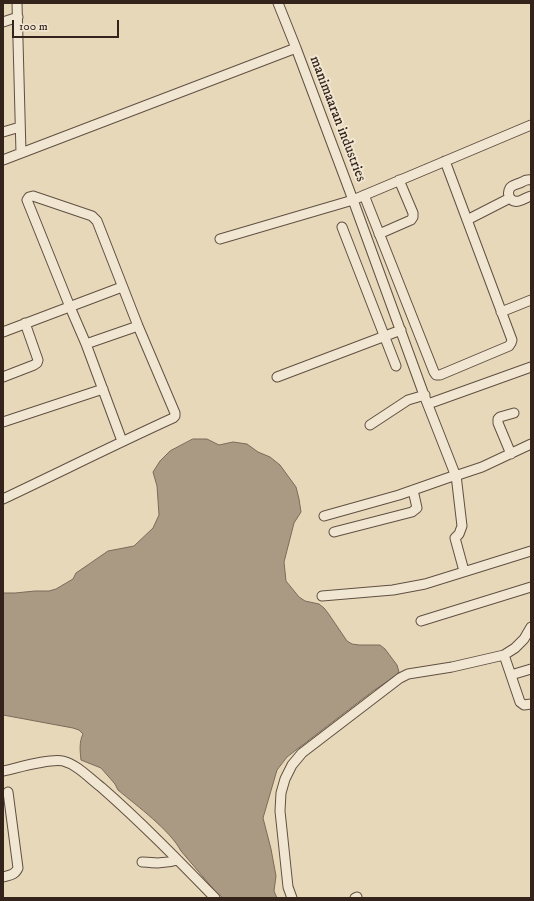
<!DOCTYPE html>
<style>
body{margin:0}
#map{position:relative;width:534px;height:901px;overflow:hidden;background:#e8d8ba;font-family:"IM FELL DW Pica",serif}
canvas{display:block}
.frame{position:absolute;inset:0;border:4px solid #33231a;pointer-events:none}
.scale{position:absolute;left:12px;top:20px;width:107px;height:18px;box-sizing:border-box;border:2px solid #33231a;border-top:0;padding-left:5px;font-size:12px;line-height:14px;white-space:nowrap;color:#33231a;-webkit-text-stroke:3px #f0e6d2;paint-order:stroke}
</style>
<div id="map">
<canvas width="534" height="901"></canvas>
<div class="frame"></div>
<div class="scale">100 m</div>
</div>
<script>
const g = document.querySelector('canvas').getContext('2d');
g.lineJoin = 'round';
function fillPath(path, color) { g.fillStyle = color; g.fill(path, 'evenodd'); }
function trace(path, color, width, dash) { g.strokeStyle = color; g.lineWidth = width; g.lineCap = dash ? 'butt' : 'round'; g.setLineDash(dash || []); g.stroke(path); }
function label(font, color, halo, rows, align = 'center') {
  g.font = font + ' "IM FELL DW Pica",serif'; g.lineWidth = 4; g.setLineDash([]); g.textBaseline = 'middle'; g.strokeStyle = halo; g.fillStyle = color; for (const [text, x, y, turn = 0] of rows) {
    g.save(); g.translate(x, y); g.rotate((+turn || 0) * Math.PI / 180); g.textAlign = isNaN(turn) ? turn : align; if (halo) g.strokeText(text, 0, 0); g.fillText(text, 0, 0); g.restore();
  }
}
const water = new Path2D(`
 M193 439H207L219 445 233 442 247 444 258 452 270 457 280 465 296 487 299 499 301 512 294 523 284 562 286 581 299 597 305 601 319 604 324 608 328 613 347 641 352 644 359 645H380L385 649 397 665 399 672 394 677 373 691 287 757 277 770 263 818 271 849 276 876 274 891 277 898H223L215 891 181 851C170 830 137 806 118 790L115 784 101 768 81 760C80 751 79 742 83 734L79 730 73 728 3 715V593H15L35 591H49L56 589 73 579 76 573 108 551 134 546 153 528 159 515 157 486 153 472 160 461 170 451Z`);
fillPath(water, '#aa9a84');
trace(water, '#7a6a5a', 1);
const minor = new Path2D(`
 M17 3 21 153
 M278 3 296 48
 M3 22 18 17
 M3 132 20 127
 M3 160 296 48 353 200 531 125
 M531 180C527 179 525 180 522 182 518 184 512 185 510 188 506 195 511 203 519 201 523 200 527 197 531 196
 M364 195 434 372 436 375H440L509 346 511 343 512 340 445 161
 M467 220 510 198
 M342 227 396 366
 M379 234 411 220 413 217V213L399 180
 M220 239 353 200 424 395 455 474 458 475 482 467 531 444
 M501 312 531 300
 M3 332 122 287
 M86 344 138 326
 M3 377 34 365 37 363 38 360 25 323
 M277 377 401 330
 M428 404 531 367
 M3 422 103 389
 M370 425 408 400 425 395
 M511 454 498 423V419L500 417 514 413
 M3 499C60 472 116 444 173 418L175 416V413L138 326 97 221 92 216 33 196 29 197 27 200 70 307 86 344 122 441
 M324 516 399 495 456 475 462 526 459 534 455 538 464 571
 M334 532 412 512 417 508 413 490
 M322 596 393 590 425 584 531 551
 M421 621 531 587
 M504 655 520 702 524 705 531 704
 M511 675 531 669
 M3 771C17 768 51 758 63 761 78 765 89 778 101 787 141 822 178 860 215 898
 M142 862C154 863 165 864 177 860
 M3 877C10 875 15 875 18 868L8 792
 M292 898 288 887 280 811 281 793 285 779 292 765 302 753 400 678 408 674 452 667 504 655 515 648 524 639 531 627
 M355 898 357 897`);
trace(minor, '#605042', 11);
trace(minor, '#f0e6d2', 9);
label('15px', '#33231a', '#f0e6d2', [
 ["manimaaran industries",337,119,69]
]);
</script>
